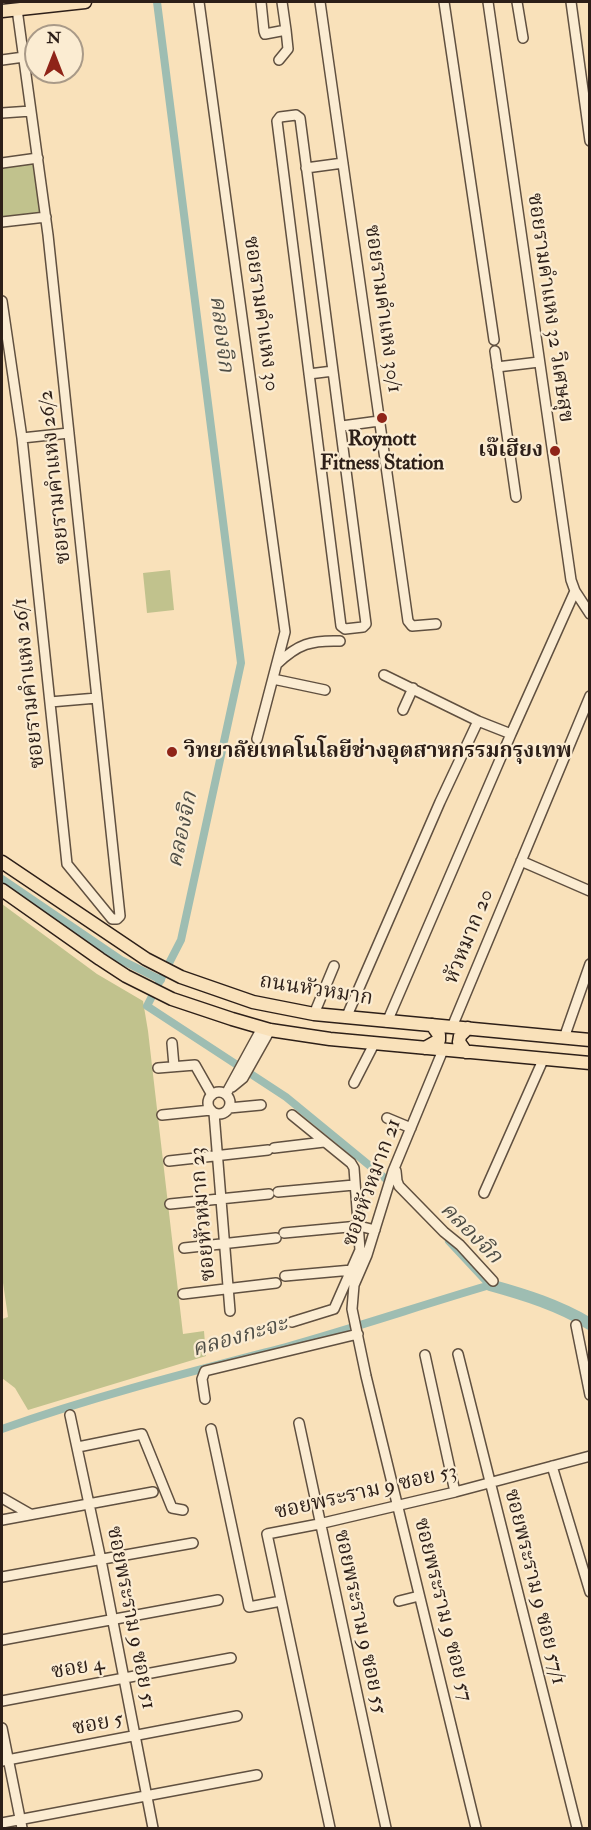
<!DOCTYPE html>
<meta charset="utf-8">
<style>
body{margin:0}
#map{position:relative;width:591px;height:1830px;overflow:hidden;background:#f9e1ba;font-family:"IM FELL Double Pica",serif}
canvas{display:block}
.frame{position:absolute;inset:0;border:3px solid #2d1f18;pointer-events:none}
.north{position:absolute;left:24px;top:24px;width:60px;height:60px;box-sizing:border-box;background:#fbecd2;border:2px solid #a99a88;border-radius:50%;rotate:0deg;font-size:16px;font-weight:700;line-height:24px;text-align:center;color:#2d1f18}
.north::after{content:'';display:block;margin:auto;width:21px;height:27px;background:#8f2418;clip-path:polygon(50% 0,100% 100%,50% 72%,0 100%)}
</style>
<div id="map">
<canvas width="591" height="1830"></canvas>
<div class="frame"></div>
<div class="north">N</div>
</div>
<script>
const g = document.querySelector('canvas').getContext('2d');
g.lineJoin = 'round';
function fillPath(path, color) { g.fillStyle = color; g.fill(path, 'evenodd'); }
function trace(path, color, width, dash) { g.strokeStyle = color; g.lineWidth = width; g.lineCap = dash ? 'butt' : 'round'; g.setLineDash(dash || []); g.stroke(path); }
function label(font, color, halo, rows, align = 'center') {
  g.font = font + ' "IM FELL Double Pica","Noto Serif Thai",serif'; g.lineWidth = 4.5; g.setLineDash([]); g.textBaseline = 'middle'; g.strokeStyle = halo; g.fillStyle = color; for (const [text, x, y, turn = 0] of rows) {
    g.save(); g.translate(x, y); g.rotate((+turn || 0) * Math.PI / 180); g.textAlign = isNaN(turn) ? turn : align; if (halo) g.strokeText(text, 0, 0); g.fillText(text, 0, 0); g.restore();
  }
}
fillPath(new Path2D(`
 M34 163 41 214 2 219V167Z
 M170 570 174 610 147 613 143 573Z
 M2 904 97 974 143 1001 148 1031 183 1334 204 1331 206 1356 28 1410 15 1388 2 1378V1319L8 1317 2 1276Z`), '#c1c28d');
trace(new Path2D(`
 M157 2 241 663 181 940 147 1006 286 1097 392 1184
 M2 879 121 960 161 980
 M2 1429C95 1396 190 1372 286 1347 354 1328 422 1305 490 1285L449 1241`), '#9ebdb2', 8);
trace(new Path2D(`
 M490 1285C526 1295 558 1305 590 1324`), '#9ebdb2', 12);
const minor = new Path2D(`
 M199 2 285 632 257 739
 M261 2 264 31 265 34 286 30 282 2
 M320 2 408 621 412 626 436 624
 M444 2 494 340
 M488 2 571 580 575 591 590 614
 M517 2 523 38
 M571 2 590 141
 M2 60 24 57
 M279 60 288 49 286 30
 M2 113 31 111
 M296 115 300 118 366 624 363 627 345 629 341 626 277 121 280 117Z
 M2 163 38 158
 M306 168 343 163
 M2 222 46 217
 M2 301 22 438 67 864 112 919H117L120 916 48 235 17 9
 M495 351 516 497
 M497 367 539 362
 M309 374 333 371
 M342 426 379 421
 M22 438 69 433
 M277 664C298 644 311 640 340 641
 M384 675 478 721 511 734 575 591
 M273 679 325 690
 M50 702 97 698
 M403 710 413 688
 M521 861 590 891
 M314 1014 334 966
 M346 1018 440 802 478 721
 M387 1022 511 734
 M452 1027 590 696
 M564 1038 590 964
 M172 1043 174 1066
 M443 1050 393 1171 367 1255 354 1285 352 1309 366 1376 476 1828
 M158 1068 195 1065 212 1095
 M354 1083 374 1044
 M232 1087 243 1078 270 1030
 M208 1103a11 11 0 1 1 22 0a11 11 0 1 1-22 0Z
 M226 1094 262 1028
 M229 1108 261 1105
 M214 1113 230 1311
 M162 1115 211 1110
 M387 1118 411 1128
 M274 1148 324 1142
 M169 1161 268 1150
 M396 1171 397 1181 399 1186 444 1232 460 1245 493 1281
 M278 1192 354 1185
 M484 1193 543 1060
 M170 1204 269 1194
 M284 1233 359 1226 375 1230
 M184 1248 276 1238
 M285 1276 352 1270
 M183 1294 276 1283
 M292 1322 334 1309 360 1250 354 1168 351 1163 292 1115
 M576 1325 590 1395
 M458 1354 577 1828
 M425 1355 455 1492
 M205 1399 202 1379 205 1371 358 1334
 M70 1415 101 1560 153 1828
 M299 1423 386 1828
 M211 1429 249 1607 281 1601
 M78 1447 142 1434 172 1508 183 1510
 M552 1466 590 1592
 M2 1498 30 1514
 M2 1520 153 1492
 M2 1577 193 1543
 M399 1601 419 1596
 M2 1640 218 1600
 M2 1701 231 1658
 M2 1728 22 1828
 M2 1761 237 1716
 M2 1823 257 1775
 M330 1828 267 1534 319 1524 455 1492 590 1456`);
const major = new Path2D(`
 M2 11 85 2
 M2 862 146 959 181 977 253 1002 314 1014 590 1040
 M2 890 100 959 126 976 172 999 232 1019 270 1030 330 1039 590 1063
 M425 1048 439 1040V1035L432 1025
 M466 1052 459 1042 460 1036 468 1028`);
trace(minor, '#605040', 12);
trace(major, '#2d1f18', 15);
trace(minor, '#fbecd2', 9);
trace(major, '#f9e1ba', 12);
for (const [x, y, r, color] of [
 [382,418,6,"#8f2418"],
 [555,451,6,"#8f2418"],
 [172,752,6,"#8f2418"]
]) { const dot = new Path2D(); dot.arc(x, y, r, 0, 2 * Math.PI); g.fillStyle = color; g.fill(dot); trace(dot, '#fbecd2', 2); }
label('21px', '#2d1f18', '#fbecd2', [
 ["ซอยรามคำแหง 32 วิเศษสุข",549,308,82],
 ["ซอยรามคำแหง 30/1",382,309,82],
 ["ซอยรามคำแหง 30",260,314,82],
 ["ซอยรามคำแหง 26/2",56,477,-96],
 ["ซอยรามคำแหง 26/1",30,683,-96],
 ["หัวหมาก 20",470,937,-68],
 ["ถนนหัวหมาก",316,991,9],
 ["ซอยหัวหมาก 21",373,1183,-70],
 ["ซอยหัวหมาก 23",204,1214,-95],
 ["ซอยพระราม 9 ซอย 53",366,1493,-13],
 ["ซอยพระราม 9 ซอย 57/1",534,1587,76],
 ["ซอยพระราม 9 ซอย 57",442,1610,76],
 ["ซอยพระราม 9 ซอย 51",130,1618,79],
 ["ซอยพระราม 9 ซอย 55",359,1622,78],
 ["ซอย 4",78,1669,-10],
 ["ซอย 5",98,1725,-11]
]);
label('bold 21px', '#2d1f18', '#fbecd2', [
 ["Roynott",382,440],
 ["Fitness Station",382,464],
 ["เจ๊เฮียง",543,451,"right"],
 ["วิทยาลัยเทคโนโลยีช่างอุตสาหกรรมกรุงเทพ",184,752,"left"]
]);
label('italic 22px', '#4f4e46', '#fbecd2', [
 ["คลองจิก",220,334,83],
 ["คลองจิก",184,830,-78],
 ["คลองจิก",470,1234,45],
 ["คลองกะจะ",240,1338,-16]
]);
</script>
